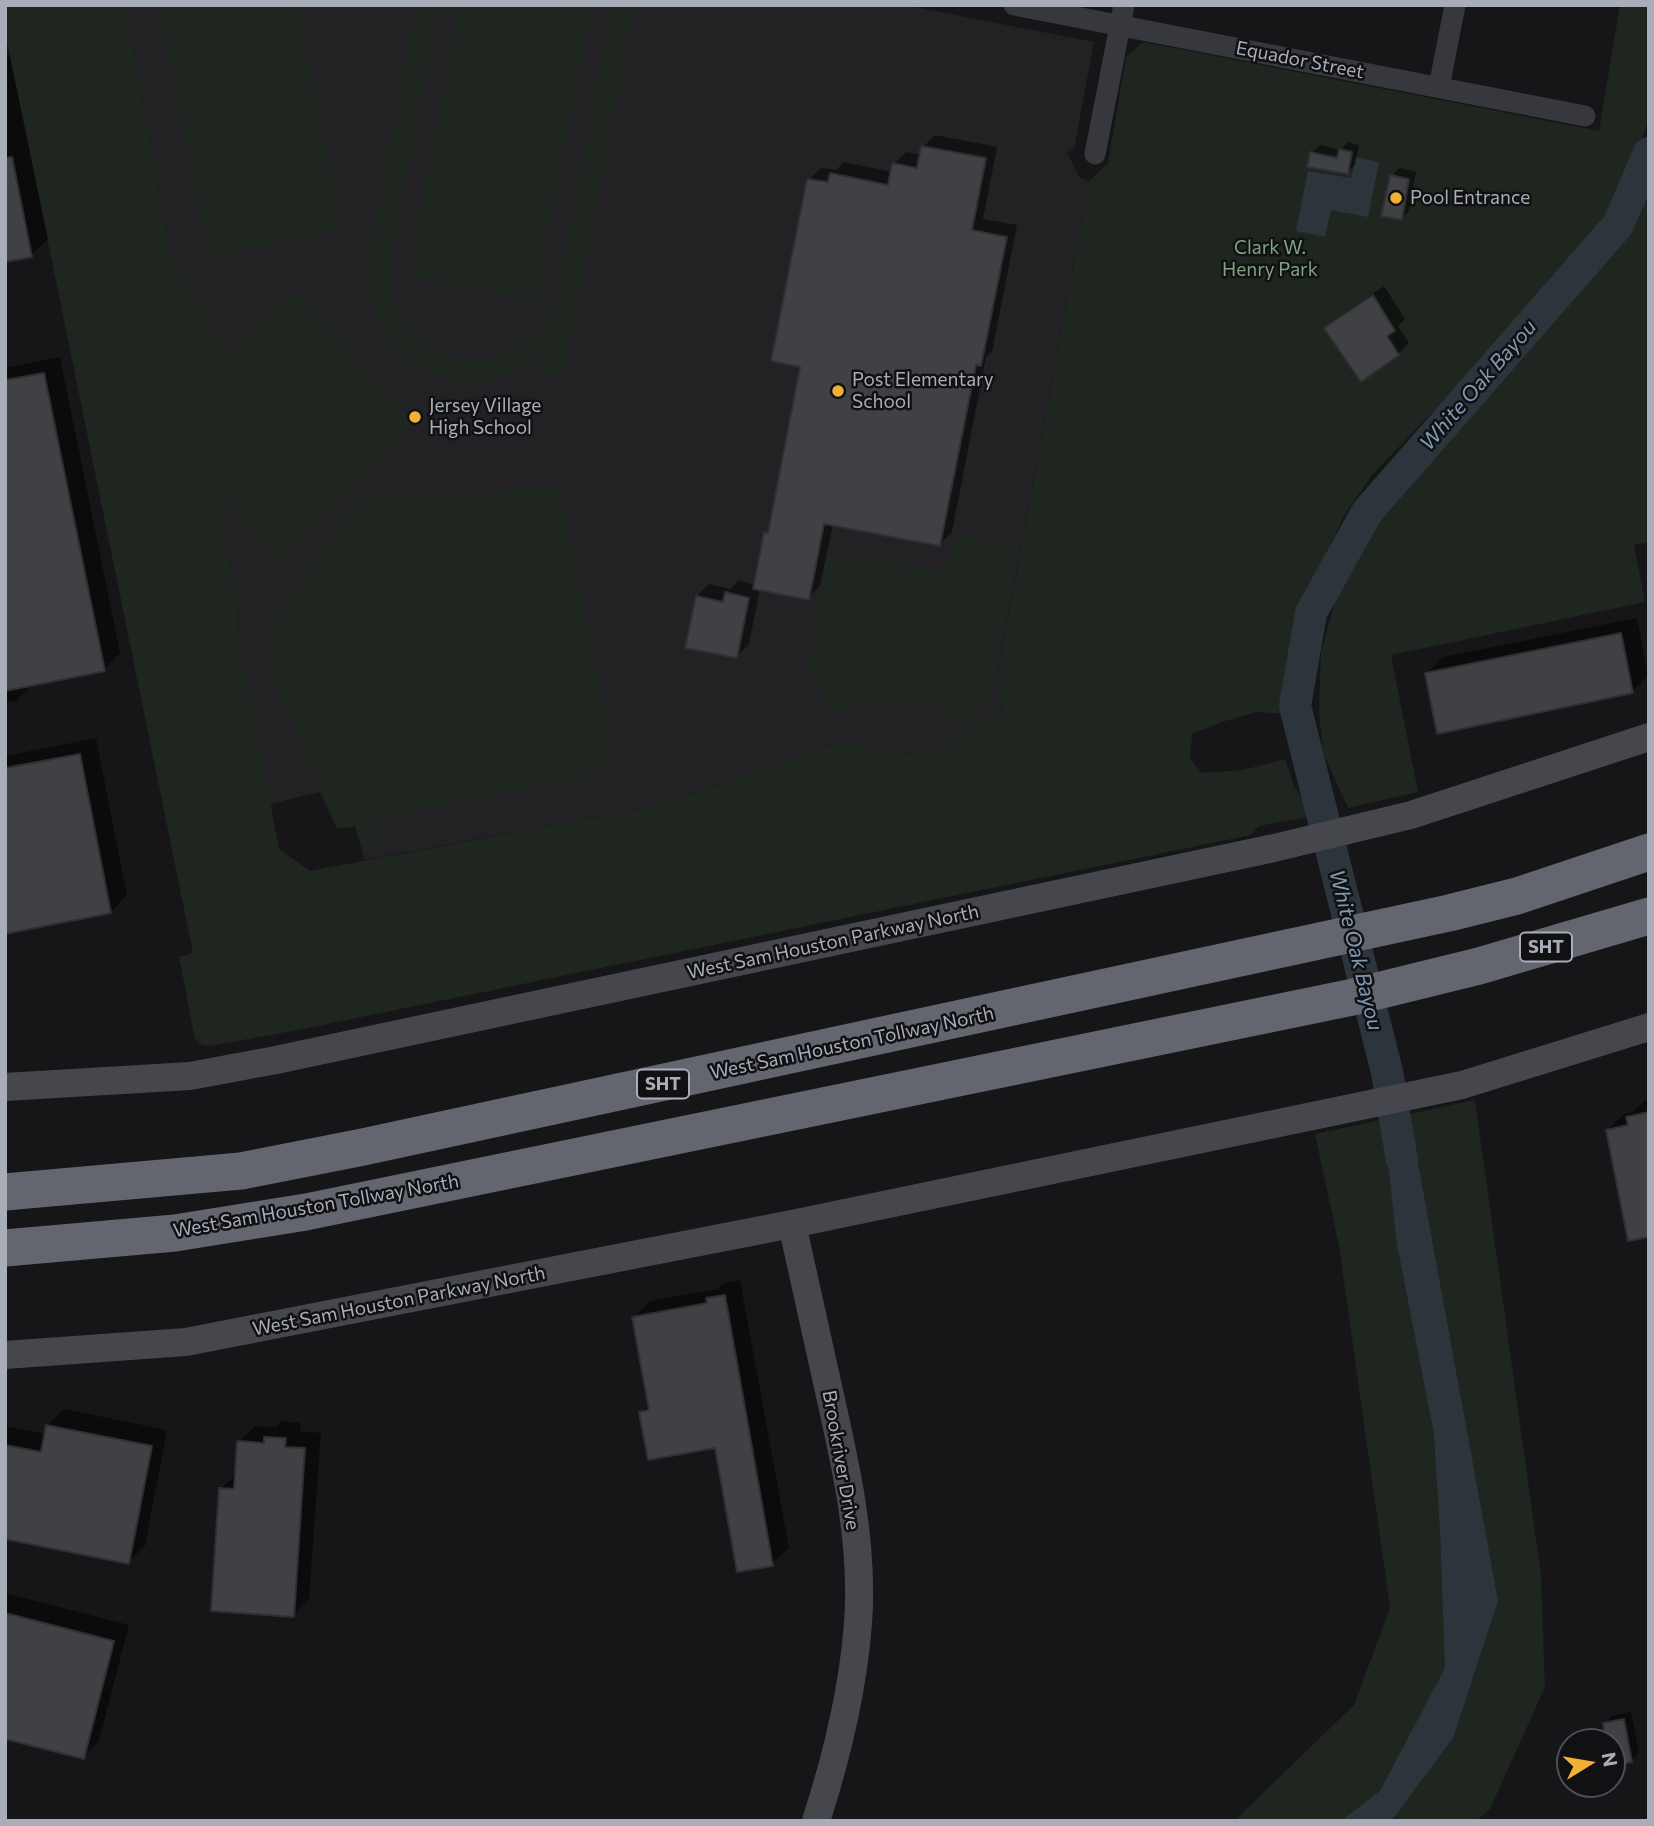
<!DOCTYPE html>
<style>
body{margin:0}
#map{position:relative;width:1654px;height:1826px;overflow:hidden;background:#161618;font-family:Commissioner,sans-serif}
canvas{display:block}
.frame{position:absolute;inset:0;border:7px solid #a8adb8;pointer-events:none}
.north{position:absolute;left:1556px;top:1728px;width:70px;height:70px;box-sizing:border-box;background:#111113;border:2px solid #4d4f55;border-radius:50%;rotate:79deg;font-size:19px;font-weight:700;line-height:28px;text-align:center;color:#a8adb8}
.north::after{content:'';display:block;margin:auto;width:24px;height:32px;background:#f2b134;clip-path:polygon(50% 0,100% 100%,50% 72%,0 100%)}
</style>
<div id="map">
<canvas width="1654" height="1826"></canvas>
<div class="frame"></div>
<div class="north">N</div>
</div>
<script>
const g = document.querySelector('canvas').getContext('2d');
g.lineJoin = 'round';
function fillPath(path, color) { g.fillStyle = color; g.fill(path, 'evenodd'); }
function trace(path, color, width, dash) { g.strokeStyle = color; g.lineWidth = width; g.lineCap = dash ? 'butt' : 'round'; g.setLineDash(dash || []); g.stroke(path); }
function label(font, color, halo, rows, align = 'center') {
  g.font = font + ' Commissioner,sans-serif'; g.lineWidth = 5; g.setLineDash([]); g.textBaseline = 'middle'; g.strokeStyle = halo; g.fillStyle = color; for (const [text, x, y, turn = 0] of rows) {
    g.save(); g.translate(x, y); g.rotate((+turn || 0) * Math.PI / 180); g.textAlign = isNaN(turn) ? turn : align; if (halo) g.strokeText(text, 0, 0); g.fillText(text, 0, 0); g.restore();
  }
}
fillPath(new Path2D(`
 M126 5H905L1094 42 1074 149 1067 153 1080 178 1089 181 997 677 1002 712 980 723 949 748 925 756 838 742 697 792 648 807 365 860 355 826 337 829 320 792 270 804 241 647 235 586 209 449 226 353 171 255Z`), '#222225');
fillPath(new Path2D(`
 M5 5H126L171 255 226 352 294 291 413 420 409 436 278 559 230 504 215 479 235 586 241 647 279 849 310 871 648 807 697 792 838 742 925 756 949 748 980 723 1002 712 997 678 1089 181 1108 163 1126 57 1143 42 1599 131 1620 5H1649V116L1633 173 1606 220 1558 281 1372 475 1345 514 1317 573 1301 617 1292 714 1256 712 1222 722 1192 734 1190 759 1202 773 1243 770 1285 759 1295 788 1315 816 1259 826 1251 835 298 1030 209 1046 200 1044 195 1039 179 957 193 953 5 31Z
 M158 5H298L343 230 208 257Z
 M416 5H439L391 259C379 371 527 400 557 291L606 33 607 5H635L563 376 541 372 543 357C459 419 357 358 368 255Z
 M459 5H544L590 14 535 301 408 276Z
 M1649 189V542L1634 545 1645 602 1391 655 1418 792 1348 808 1323 753 1319 712 1321 652 1339 587 1373 518 1411 466 1603 260 1638 215Z
 M560 490 613 751 598 775 377 818 380 841 361 845 355 826 337 829 273 677 267 661V642L274 621 346 516 365 500 388 491Z
 M955 535 1015 545 990 693 965 729 933 703 898 702 831 711 807 667 827 552 948 572Z
 M1475 1100 1541 1575 1545 1687 1490 1809 1476 1821H1234L1354 1705 1390 1608 1339 1246 1315 1134Z`), '#1e261f');
fillPath(new Path2D(`
 M1356 157 1379 162 1368 217 1331 210 1325 237 1296 231 1308 171 1351 178Z
 M1409 1114 1498 1601 1453 1738 1391 1821H1341L1380 1791 1445 1668 1440 1529 1434 1434 1397 1244 1383 1120Z`), '#2c353c');
fillPath(new Path2D(`
 M10 57 48 239 31 255 5 260V58Z
 M935 135 997 147 983 219 1017 225 992 352 986 357 952 532 940 544 833 524 820 586 808 598 760 589 749 644 737 656 697 596 709 584 730 589 739 580 755 585 766 533 771 528 802 366 809 180 821 168 836 170 844 162 892 172 894 164 906 152 921 155 923 147Z
 M1348 142 1359 145 1355 165 1347 173 1312 152 1320 145 1341 150Z
 M1399 168 1416 172 1409 211 1401 218 1392 176Z
 M1384 286 1405 319 1398 326 1409 343 1398 354 1326 328 1337 318Z
 M60 357 120 653 104 669 32 685 16 701 5 703V368Z
 M1637 618 1648 675 1632 692 1426 674 1443 657Z
 M96 738 127 895 111 912 5 932V756Z
 M1649 1100V1235L1608 1130 1624 1114 1633 1112 1644 1101Z
 M740 1280 789 1548 772 1564 716 1446 641 1413 650 1404 634 1318 650 1301 717 1289 724 1283Z
 M64 1409 167 1430 145 1546 128 1562 5 1537V1426L46 1434 48 1425Z
 M282 1421 301 1423 300 1431 321 1433 309 1599 293 1615 221 1489 237 1473 239 1442 255 1426 276 1427Z
 M5 1593 129 1625 99 1741 83 1757 5 1737Z
 M1631 1712 1639 1753 1632 1761 1612 1742 1605 1724 1612 1716Z`), '#0007');
trace(new Path2D(`
 M1402 1160 1387 1072 1295 706 1311 613 1367 512 1618 225 1649 153`), '#2c353c', 32);
const building = new Path2D(`
 M921 146 986 158 972 230 1007 237 981 366 976 365 940 546 824 524 809 600 753 589 764 532 768 533 800 367 771 361 807 179 828 182 830 173 888 185 892 163 917 168Z
 M1339 149 1352 152 1348 174 1307 167 1310 152 1337 158Z
 M12 157 32 257 5 262V158Z
 M1390 175 1409 179 1402 220 1381 216Z
 M1373 295 1395 331 1387 336 1399 355 1361 382 1324 328Z
 M44 373 105 671 5 691V380Z
 M725 592 749 598 737 658 685 648 696 596 723 602Z
 M1621 633 1633 693 1437 734 1425 673Z
 M80 754 111 913 5 934V768Z
 M1649 1112V1237L1628 1241 1606 1130 1628 1125 1626 1117Z
 M725 1295 773 1566 737 1572 715 1448 648 1460 639 1412 649 1410 632 1317 707 1303 706 1298Z
 M46 1425 152 1446 129 1564 5 1539V1445L41 1452Z
 M264 1437 286 1438 285 1447 305 1448 294 1617 211 1611 219 1488 234 1489 237 1441 264 1443Z
 M5 1613 114 1641 84 1759 5 1739Z
 M1624 1719 1632 1762 1612 1766V1742H1606L1603 1723Z`);
fillPath(building, '#404145');
trace(building, '#303034', 2);
trace(new Path2D(`
 M1014 5 1585 116
 M1439 87 1455 5
 M1095 154 1124 5`), '#37383d', 21);
trace(new Path2D(`
 M5 1087 190 1076 276 1060 1274 848 1411 815 1649 737
 M792 1224C804 1280 817 1335 829 1391 846 1466 864 1545 858 1623 853 1691 837 1756 816 1821
 M5 1355 186 1342 792 1224 1462 1085 1649 1027`), '#45474d', 28);
trace(new Path2D(`
 M5 1192 241 1171 363 1147 1449 913 1517 896 1649 852
 M5 1248 175 1233 306 1212 1353 997 1479 966 1649 916`), '#63666e', 37);
for (const [x, y, r, color] of [
 [1396,198,7,"#f2b134"],
 [838,391,7,"#f2b134"],
 [415,417,7,"#f2b134"]
]) { const dot = new Path2D(); dot.arc(x, y, r, 0, 2 * Math.PI); g.fillStyle = color; g.fill(dot); trace(dot, '#111113', 2.5); }
for (const [x, y, w] of [
 [1546,947,52],
 [663,1084,52]
]) { const box = new Path2D(); box.roundRect(x - w / 2, y - 14.5, w, 29, 5); g.fillStyle = '#111113'; g.fill(box); trace(box, '#a8adb8', 2); }
label('bold 18px', '#a8adb8', null, [
 ["SHT",1546,947],
 ["SHT",663,1084]
]);
label('19px', '#a8adb8', '#111113', [
 ["Equador Street",1300,60,11],
 ["West Sam Houston Parkway North",833,942,-12],
 ["West Sam Houston Tollway North",852,1043,-12],
 ["West Sam Houston Tollway North",316,1206,-10],
 ["West Sam Houston Parkway North",399,1301,-11],
 ["Brookriver Drive",841,1460,80]
]);
label('19px', '#a8adb8', '#111113', [
 ["Pool Entrance",1410,198],
 ["Post Elementary",852,380],
 ["School",852,402],
 ["Jersey Village",429,406],
 ["High School",429,428]
], 'left');
label('19px', '#7fa381', '#111113', [
 ["Clark W.",1270,248],
 ["Henry Park",1270,270]
]);
label('italic 21px', '#7f9bb3', '#111113', [
 ["White Oak Bayou",1478,385,-49],
 ["White Oak Bayou",1356,950,76]
]);
</script>
